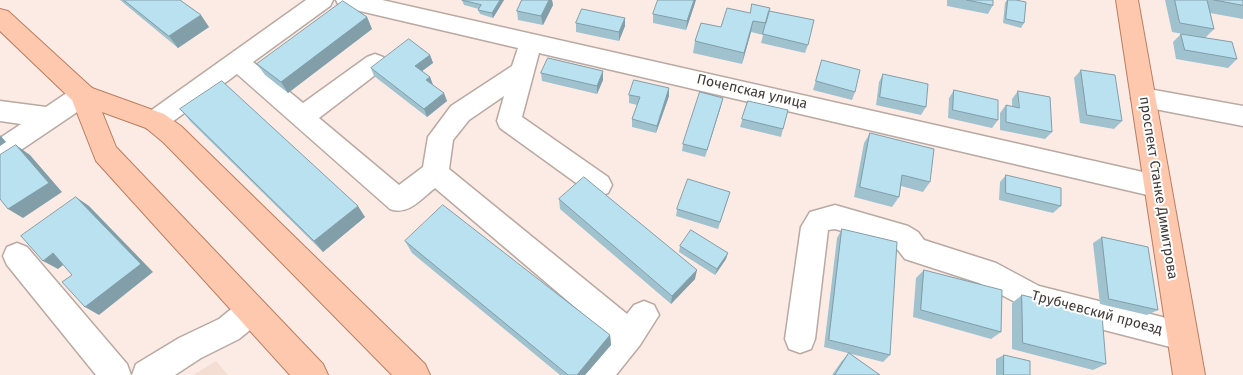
<!DOCTYPE html>
<meta charset="utf-8">
<style>
body{margin:0}
canvas{display:block;background:#fcebe4}
</style>
<canvas width="1243" height="375"></canvas>
<script>
const g = document.querySelector('canvas').getContext('2d');
g.lineJoin = 'round';
function fillPath(path, color) { g.fillStyle = color; g.fill(path, 'evenodd'); }
function trace(path, color, width, dash) { g.strokeStyle = color; g.lineWidth = width; g.lineCap = dash ? 'butt' : 'round'; g.setLineDash(dash || []); g.stroke(path); }
function label(font, color, halo, rows, align = 'center') {
  g.font = font + ' "Fira Sans",sans-serif'; g.lineWidth = 4; g.setLineDash([]); g.textBaseline = 'middle'; g.strokeStyle = halo; g.fillStyle = color; for (const [text, x, y, turn = 0] of rows) {
    g.save(); g.translate(x, y); g.rotate((+turn || 0) * Math.PI / 180); g.textAlign = isNaN(turn) ? turn : align; if (halo) g.strokeText(text, 0, 0); g.fillText(text, 0, 0); g.restore();
  }
}
fillPath(new Path2D(`
 M216 361 228 375H193Z`), '#f4ddd2');
const minor = new Path2D(`
 M306 0H333L330 6 253 62 303 103 367 57 375 54 383 57 387 63 383 69 319 118 399 185 423 167 428 137 451 106 512 66 518 48 347 8 339 6 336 0H382L1156 175 1165 178 1169 186 1165 194 1156 197 539 53 522 117 608 177 612 185 608 193 599 196 590 193 500 128 497 121 504 96 469 120 453 140 449 169 627 314 634 305 644 301 654 305 659 315 640 345 616 375H582L586 364 609 336 435 188C421 199 408 216 390 209L237 74 164 128 155 131 146 128 143 121 146 114Z
 M83 86 92 88 95 95 92 102 9 158 0 162V138L21 124 0 121V101L46 107 74 88Z
 M1143 88 1243 106V126L1134 105 1131 98 1134 91Z
 M835 205 908 226 918 232 924 240 996 263 1039 286 1182 322 1193 326 1197 336 1193 346 1182 350 1034 312 979 283 905 259 898 250 891 245 835 229 828 230 815 339 811 349 800 353 789 349 785 339 801 227 810 212Z
 M17 243 27 247 127 364 131 375H96L7 265 3 256 7 247Z
 M251 297 261 301 266 311 261 321 239 339 201 358 175 375H132L136 364 179 338 219 319 241 301Z`);
const major = new Path2D(`
 M1116 0H1138L1205 375H1173Z
 M0 9 8 11 92 88 164 114 181 126 425 364 430 375H392L163 142 146 128 102 112 116 147 323 364 328 375H290L96 161 72 100 0 31Z`);
trace(minor, '#b9a9a2', 3);
trace(major, '#ba7e61', 2);
fillPath(minor, '#fff');
fillPath(major, '#fdc8ae');
fillPath(new Path2D(`
 M120 0H180L209 27 178 48Z
 M462 0H504L493 18 480 14 478 10 479 9 464 5Z
 M522 0H552L553 5 543 25 518 20 517 11Z
 M947 0H993V5L988 14 947 6Z
 M1007 0H1016L1024 23 1021 28 1003 23 1005 3Z
 M1164 0H1243V19L1210 13 1214 29 1205 38 1172 32 1165 0Z
 M695 3 686 30 653 23V14Z
 M750 13 808 45 805 53 761 43 763 35 751 32 742 64 693 53 695 41 721 27Z
 M367 17 372 29 288 93 265 75 257 64Z
 M625 18V26L619 41 576 32V23Z
 M1181 34 1237 59 1228 68 1176 59 1173 42Z
 M430 55 433 63 422 71 430 77 433 85 447 101 427 117 374 76 371 68Z
 M822 60 855 92 852 100 813 90Z
 M1081 70 1122 121 1114 129 1080 123 1074 78Z
 M541 73 603 80 597 94 542 81Z
 M883 74 926 107 921 115 876 105 879 82Z
 M669 88V96L656 133 632 127V119L637 105 629 103V95Z
 M954 90 998 120 992 128 948 118 949 98Z
 M1018 91 1052 132 1045 139 1000 130V113L1006 105 1012 107V99Z
 M748 101 783 129 781 137 740 127Z
 M721 106 705 157 682 151 683 144Z
 M180 109 365 217 323 252 191 122Z
 M870 133 930 182 923 192 901 186 899 197 892 207 854 197 864 143Z
 M1006 175 1061 206 1053 213 999 200 1000 182Z
 M559 199 695 279 671 304 560 209Z
 M728 199 718 229 676 216 677 209Z
 M842 229 890 355 883 362 824 347 837 238Z
 M1102 237 1158 310 1147 315 1100 304 1093 243Z
 M405 241 610 335 611 345 585 375H560L412 253Z
 M680 246 726 259 715 275 679 252Z
 M924 270 1001 332 991 339 913 317 916 278Z
 M1022 295 1106 364 1093 370 1012 349V303Z
 M849 353 880 375H832L841 362Z
 M1004 355 1030 375H996V359Z`), '#a0c2ce');
fillPath(new Path2D(`
 M500 0H504L493 18 492 13Z
 M549 0H552L553 5 543 25 541 16Z
 M694 0H696L686 30 687 21Z
 M201 15 209 27 178 48 169 36Z
 M367 17 372 29 288 93 281 82Z
 M625 18V26L619 41V32Z
 M753 21 751 32 742 64 744 53Z
 M430 55 433 63 418 74 415 66Z
 M603 71V80L597 94V86Z
 M430 77 433 85 426 80Z
 M669 88V96L656 133 657 126Z
 M444 93 447 101 427 117 424 109Z
 M723 98 721 106 705 157 707 150Z
 M0 135 6 142 0 146Z
 M16 145 30 155 62 192 23 218 8 209Z
 M76 197 89 206 153 272 99 315 85 307Z
 M358 206 365 217 323 252 314 241Z
 M53 253 67 262 58 269 43 261Z
 M728 253 726 259 715 275 717 269Z
 M697 270 695 279 671 304 672 296Z
 M610 335 611 345 585 375H577Z`), '#829ea8');
const building = new Path2D(`
 M124 0H180L201 15 169 36Z
 M462 0H500L492 13 478 10 481 5Z
 M522 0H549L541 16 517 11Z
 M658 0H694L687 21 653 14Z
 M967 0H993V5Z
 M1008 0H1016L1026 2 1024 23 1006 19Z
 M1175 0H1207L1214 29 1180 23Z
 M1214 0H1243V5Z
 M343 1 367 17 281 82 257 64Z
 M752 4 770 8 766 23 753 21 744 53 695 41 701 23 721 27 727 8 750 13Z
 M582 9 625 18 619 32 576 23Z
 M769 11 814 20 808 45 763 34Z
 M1181 34 1232 42 1237 59 1185 50Z
 M409 39 430 55 415 66 430 77 426 80 444 93 424 109 371 68Z
 M548 58 603 71 597 86 541 73Z
 M822 60 860 70 855 92 816 81Z
 M1081 70 1115 75 1122 121 1087 115Z
 M883 74 928 84 926 107 880 97Z
 M634 80 669 88 657 126 632 119 640 97 629 95Z
 M222 81 358 206 314 241 180 109Z
 M954 90 998 100V120L953 110Z
 M1018 91 1050 97 1052 132 1006 122V105L1019 108Z
 M700 92 723 98 707 150 683 144Z
 M748 101 788 110 783 129 742 119Z
 M870 133 934 149 930 182 902 175 899 197 860 187Z
 M16 145 49 183 8 209 0 199V155Z
 M1006 175 1061 188V206L1006 193Z
 M584 177 697 270 672 296 559 199Z
 M688 179 730 192 720 222 677 209Z
 M76 197 141 264 85 307 62 282 72 275 53 253 43 261 21 236Z
 M443 205 610 335 577 375H568L405 241Z
 M842 229 897 242 890 355 829 340Z
 M691 230 728 253 717 269 680 246Z
 M1102 237 1148 247 1158 310 1109 299Z
 M924 270 1002 290 1001 332 921 310Z
 M1022 295 1102 315 1106 364 1023 343Z
 M849 353 880 375H835Z
 M1004 355 1030 361V375H1004Z`);
fillPath(building, '#bae1f0');
trace(building, '#829ea8', 1);
label('14px', '#413a37', '#fff', [
 ["Почепская улица",752,92,13],
 ["проспект Станке Димитрова",1158,188,81],
 ["Трубчевский проезд",1097,313,15]
]);
</script>
